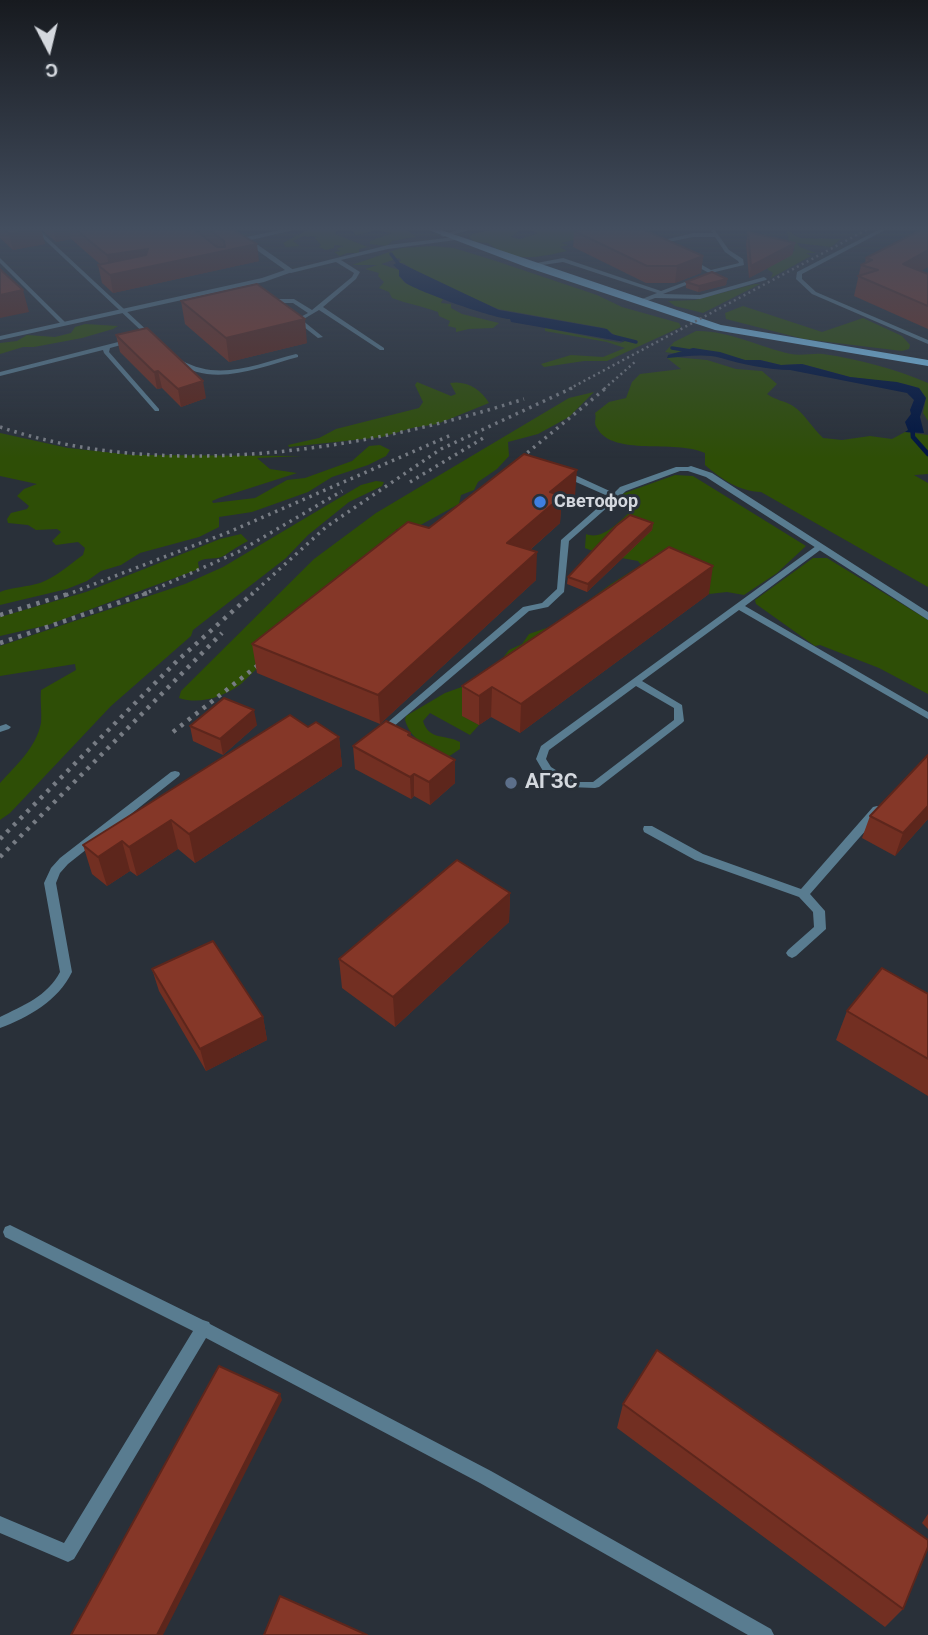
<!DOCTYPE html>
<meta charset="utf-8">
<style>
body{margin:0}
#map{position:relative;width:928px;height:1635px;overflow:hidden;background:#293039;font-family:Roboto,sans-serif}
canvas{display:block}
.north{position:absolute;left:14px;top:14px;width:70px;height:70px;-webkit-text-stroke:5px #293039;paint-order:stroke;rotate:173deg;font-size:19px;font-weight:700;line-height:28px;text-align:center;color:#d4d8de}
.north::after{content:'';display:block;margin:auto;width:24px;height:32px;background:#d4d8de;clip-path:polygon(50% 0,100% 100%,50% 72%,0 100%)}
</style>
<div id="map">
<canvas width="928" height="1635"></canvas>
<div class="north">С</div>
</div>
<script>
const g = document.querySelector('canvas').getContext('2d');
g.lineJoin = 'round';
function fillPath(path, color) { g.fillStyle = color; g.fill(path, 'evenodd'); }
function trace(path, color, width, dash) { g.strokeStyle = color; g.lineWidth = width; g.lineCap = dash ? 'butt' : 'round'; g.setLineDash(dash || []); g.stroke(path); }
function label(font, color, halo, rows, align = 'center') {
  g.font = font + ' Roboto,sans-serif'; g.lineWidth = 6; g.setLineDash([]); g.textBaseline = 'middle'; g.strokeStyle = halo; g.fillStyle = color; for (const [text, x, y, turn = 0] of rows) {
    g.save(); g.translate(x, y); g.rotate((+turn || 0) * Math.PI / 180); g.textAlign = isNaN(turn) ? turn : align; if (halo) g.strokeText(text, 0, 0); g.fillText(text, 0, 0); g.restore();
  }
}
fillPath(new Path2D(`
 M347 229 336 231 335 234 368 247 359 249V253H347L340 256 334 252 341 251 336 249 343 246 334 245V248L326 250 319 247 321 245 315 238 318 237 304 236 293 241 300 246 286 247 283 243 307 230Z
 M349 229H405L416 237 392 241 387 246 370 244V241L392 233 375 230 355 236 354 232Z
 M496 229H521L511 237 520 239 538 233 526 229H658L639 233 613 231 561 243 568 245 560 247 567 251C536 258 515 263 488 243L474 242 469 237 472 234Z
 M787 230 800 238 841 239 831 247 797 243 800 247 816 253H806L811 256 771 278 773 273 767 269 779 260H783L795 250 789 241Z
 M432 246 454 248 496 261 597 295 622 307 679 323 681 327 607 361H584L544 367 541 364 571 355 603 357 625 348 607 342 545 331V328L621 343 624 341 604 328 498 309 427 278 403 263H396L401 261 399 258 381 264 399 270V276L405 283 441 297 443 299 441 303 451 304V308L462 314 499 323 493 328 469 329 456 332V328L448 326 450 321 439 316 438 312C422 306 408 304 392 298L389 292 379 288 384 282 378 276 379 273 365 269 377 265H352L401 248Z
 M755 284H760L703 313 675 306 668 301 695 300Z
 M743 306 822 332 863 318 902 336 910 345 909 349 902 351 804 339 726 319 725 313Z
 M85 324 118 326 113 329 82 338 34 347H23L0 354V343L17 341 27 335 55 337 71 333 75 327Z
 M696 331C728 330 759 347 791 354 802 356 812 353 823 354 858 359 896 369 928 383V421L923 413 926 398 919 388 905 384 850 377 802 364 781 365 760 360H745L693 348 678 354 665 352 674 342Z
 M674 357 707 360 736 369 762 371 777 384 767 394C775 400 785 401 793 406 805 414 813 429 823 438L842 440 870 436 892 439 905 432 928 435V474L914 475 928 483V587L761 492C740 492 720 478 705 465V453C674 439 613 457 597 428 593 422 597 419 595 413L609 402 626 398 632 382 640 374 681 369 667 358Z
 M417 382 451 396 456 394 450 383C466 380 481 389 489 403L437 424 412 428 382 437 289 447 288 445 319 438 336 429 419 408 423 402 415 385Z
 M594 392 569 417 538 434 508 442 509 456 497 469 478 482 474 490 461 495 459 504 415 528 396 529 397 533 241 684C223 697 200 705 179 698L181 691 314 559 376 513 569 398Z
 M0 433 68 448 133 455 302 456 257 458 270 469 297 473 219 498 212 501 213 503 255 498 287 480 305 478 352 461 369 446 380 445 390 450 386 456 368 465 332 477 308 492 252 512 219 517V527L199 537 140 553 121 565 101 571 87 581 67 589 0 605V592C13 587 27 587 40 583 56 577 69 565 83 555L85 548 78 542 56 545 52 541 61 532 57 529 36 530 28 525 8 523 7 519 11 513 27 509 29 506 17 496 24 489 37 484 0 476Z
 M675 475 693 476 806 546 777 573 744 595 727 592 709 594 665 575 463 716 479 725 470 735 430 713 423 721C429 741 445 734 460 742V749L448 757C430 748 411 741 405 720L406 716 445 693 470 684 499 663 509 650 522 644 529 634 555 625 611 584 641 565 638 561 600 554 585 548 586 534C603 541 619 521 631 511L627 500 619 495Z
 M376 481 384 482 382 486 349 502 308 535 286 558 193 630 191 636 111 706 10 813 0 820V783C16 765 36 748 41 723 42 713 40 701 41 690L76 670 75 664 0 676V646L185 584 223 567 361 485Z
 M241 534 248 541C239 546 232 550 225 555 217 561 206 556 198 562L199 569 48 625 0 636V617L86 592 220 539Z
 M813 558H827L928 620V694L879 668 820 645 815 646 756 604 755 600Z`), '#2e4e06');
fillPath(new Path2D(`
 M398 262 499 310 607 329 614 336 625 342 511 322 510 319C495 319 419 292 406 283 403 281 402 278 399 276V270L393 265Z
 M693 348 720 352 745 360H760L781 365 802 364 850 377 897 382 919 388 926 398 920 417 924 433 905 432 908 430 905 422 911 414 910 410 914 400 907 393 790 370C769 370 741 364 721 358 703 353 684 357 667 358L668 355Z`), '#001541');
trace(new Path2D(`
 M391 254 401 267
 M608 335 636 342
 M672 348 691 351`), '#001541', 3.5);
trace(new Path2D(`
 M912 424 913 437 928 454`), '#001541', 4.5);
fillPath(new Path2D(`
 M33 229H38L153 336V338H149Z
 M714 229 729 250 743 259 744 265 715 272V274L663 294 700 295 764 277 767 279 766 280 700 299 655 298 639 304 637 303V301L657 293 563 262 529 267 526 265 563 258 661 291 709 273 689 262V260H693L711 270 739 263 738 261 725 252 715 237H693L664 243 663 247 658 246 660 241 693 233H713L711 231Z
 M880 229H887L802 274V279L816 292 928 340V344L812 294 796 279 797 272Z
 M920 229H928V232L921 230Z
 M454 237 456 240 388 249 341 260 360 272 356 279 323 307 384 348V350H380L319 310 302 320 323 337 318 338 295 320 308 313 293 303H266L263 301 266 299H294L312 310 352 277 354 273 336 262 291 273 289 272V270L388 245Z
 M0 258 66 323V325H62L0 263Z
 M130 339 133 341 132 342 110 348 109 352 159 409V411H155L104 353 103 350 0 376V372Z
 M296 354 298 355V357C260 367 211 389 176 361L181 360C219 382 257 364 296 354Z
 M676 467H691L695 469 691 471H680L626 491 569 541 564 592 548 607 529 611 393 727H387L385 725 387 723 523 607 542 603 557 589 561 540 610 497 560 475V471H566L614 493 620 487Z
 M816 546H819L823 548 745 606 928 712V719L739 610 642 681 682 705 684 721 682 723 599 787 595 788 569 787 543 771 536 759 541 746ZM636 686 674 708V720L593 782H575L551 767 546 759 549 750Z
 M6 724 11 727 9 729 0 732V726Z
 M175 771 179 772 180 774 179 776 68 864 60 873 56 883 72 972C58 1001 29 1017 0 1028V1017C22 1006 48 996 60 972L44 883 51 868 60 858 171 772Z
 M877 806 881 807 882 810 881 813 810 894 825 911 826 929 796 956 792 958 788 956 786 953 788 950 814 927 813 912 799 897 695 860 644 832 643 829 644 826H652L703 854 801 889 873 807Z
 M10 1225 203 1320 209 1322 210 1324 491 1471 771 1629 774 1635H748L480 1483 206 1338 74 1559 68 1562 0 1533V1516L64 1543 193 1331 5 1237 3 1232 5 1227Z`), '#597c90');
fillPath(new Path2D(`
 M227 229H234L246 237 285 229H298L251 240 295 271 264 282 0 340V336L262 278 285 270Z
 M462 229H474L443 237 440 235Z
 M691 466 712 473 928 612V620L706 477 688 471V467Z`), '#597c90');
fillPath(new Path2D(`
 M426 229H438L721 325 928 360V366L715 330 526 267Z`), '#7ec8f2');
trace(new Path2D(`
 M569 389 868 229
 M604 389 636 361`), '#777c84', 2.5, [2, 3.5]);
trace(new Path2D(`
 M0 427C165 482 362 451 524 399
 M510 467 606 388
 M410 482 485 437
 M66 595 229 532 451 435
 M142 595 238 552 342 491
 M251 595 326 527 441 449 572 388`), '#777c84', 3.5, [2.5, 5]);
trace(new Path2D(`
 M0 615 71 593
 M0 643 147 593
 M173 732 271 655
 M0 839 177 661 253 593
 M0 857 222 633`), '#777c84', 4.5, [3.5, 6]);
fillPath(new Path2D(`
 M0 229H232L259 261 113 293 102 283 98 265H101L71 239 56 242 41 229 45 244 13 250 0 238Z
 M574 231 703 256 701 273 675 283H646L573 247Z
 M928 231V267L920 271 928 274V329L854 296 861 265 865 264 866 258Z
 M748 232 795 243 792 255 749 278 746 244Z
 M727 279 726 285 698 292 686 288V282Z
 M181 301 307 343 229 362 185 324Z
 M116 335 206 398 181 407 162 388 157 389 120 352Z
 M575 496 561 508 560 523 530 550 536 580 380 724 257 673 252 644 429 528Z
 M653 523 652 530 587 592 567 584 568 577Z
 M709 594 520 733 491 717 479 725 462 716V686Z
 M257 725 223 755 193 741 190 726Z
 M308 727 339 737 342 766 195 863 178 849 137 876 130 871 107 886 92 874 83 845Z
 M410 733 411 737 455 783 430 805 414 796 411 799 355 769 353 746Z
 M928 755V819L895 856 862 838 870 816Z
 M510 893 509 922 395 1027 342 988 339 959Z
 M152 969 263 1017 267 1040 206 1071 159 991Z
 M928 994V1096L836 1040 847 1011Z
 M623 1404 903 1609 885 1627 617 1428Z
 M928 1514V1529L922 1523Z`), '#722f22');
fillPath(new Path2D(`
 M34 229H41L45 244 13 250 9 234Z
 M53 229H69L71 239 56 242Z
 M795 243 792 255 749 278 751 266Z
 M257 244 259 261 113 293 110 275Z
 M148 249 151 266 110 273 107 255Z
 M928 250V267L898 284 903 264Z
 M703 256 701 273 675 283 677 266Z
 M727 279 726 285 698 292 699 286Z
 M23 290 29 312 0 318V295Z
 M305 319 307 343 229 362 226 338Z
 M158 371 162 388 157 389 154 372Z
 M203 381 206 398 181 407 178 389Z
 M577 470 575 496 561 508 560 523 506 571 507 543 550 492Z
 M653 523 652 530 587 592 588 584Z
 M537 552 536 580 380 724 378 695Z
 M713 566 709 594 520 733 521 704Z
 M492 687 491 717 479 725V696Z
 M254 710 257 725 223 755 220 739Z
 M339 737 342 766 195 863 189 834Z
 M455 760V783L430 805 429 782Z
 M414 774V796L411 799 410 777Z
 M928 806V819L895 856 903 833Z
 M171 820 178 849 137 876 129 847Z
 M122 841 130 871 107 886 98 857Z
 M510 893 509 922 395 1027 393 997Z
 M263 1017 267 1040 206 1071 200 1049Z
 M280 1394 282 1400 163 1635H157Z`), '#5d261c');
const building = new Path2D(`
 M4 229H34L9 234Z
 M75 229H194L217 247H225L224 241 209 229H232L257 244 110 275 98 265 146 255 148 249 107 255Z
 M583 229H642L703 256 677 266H647L574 231Z
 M921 230 928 231V250L903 264 928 274V306L858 276 878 270 861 265 872 260 866 258Z
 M748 232 795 243 751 266Z
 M0 269 3 272 23 290 0 295Z
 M712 272 727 279 699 286 686 282Z
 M257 284 305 319 226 338 181 301Z
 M147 328 203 381 178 389 158 371 154 372 116 335Z
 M524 454 577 470 550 492 562 496 507 543 537 552 378 695 252 644 408 522 429 528Z
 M630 515 653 523 588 584 568 577 616 526Z
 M669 547 713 566 521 704 492 687 479 696 462 686Z
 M224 698 254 710 220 739 190 726Z
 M290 715 308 727 316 722 339 737 189 834 171 820 129 847 122 841 98 857 83 845Z
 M386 721 410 733 408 735 455 760 429 782 414 774 410 777 353 746Z
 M928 755V806L903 833 870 816Z
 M457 860 510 893 393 997 339 959Z
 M213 941 263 1017 200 1049 152 969Z
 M882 968 928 994V1059L847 1011Z
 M657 1350 928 1540V1547L903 1609 623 1404Z
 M219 1366 280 1394 157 1635H71Z
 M280 1596 367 1635H264Z`);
fillPath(building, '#853728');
trace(building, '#5d261c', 2);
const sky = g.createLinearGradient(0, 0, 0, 458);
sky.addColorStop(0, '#171a1f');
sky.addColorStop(0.5, '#434e5f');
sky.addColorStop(1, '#434e5f00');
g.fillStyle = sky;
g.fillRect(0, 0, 928, 458);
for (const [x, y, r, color] of [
 [540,502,7,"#3f7fe0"],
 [511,783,7,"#5c6f8a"]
]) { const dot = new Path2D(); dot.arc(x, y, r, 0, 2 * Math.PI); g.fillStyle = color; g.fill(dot); trace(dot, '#293039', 2.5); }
label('bold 18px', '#d4d8de', '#293039', [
 ["Светофор",554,502]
], 'left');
label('bold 21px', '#d4d8de', '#293039', [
 ["АГЗС",525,783]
], 'left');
</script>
